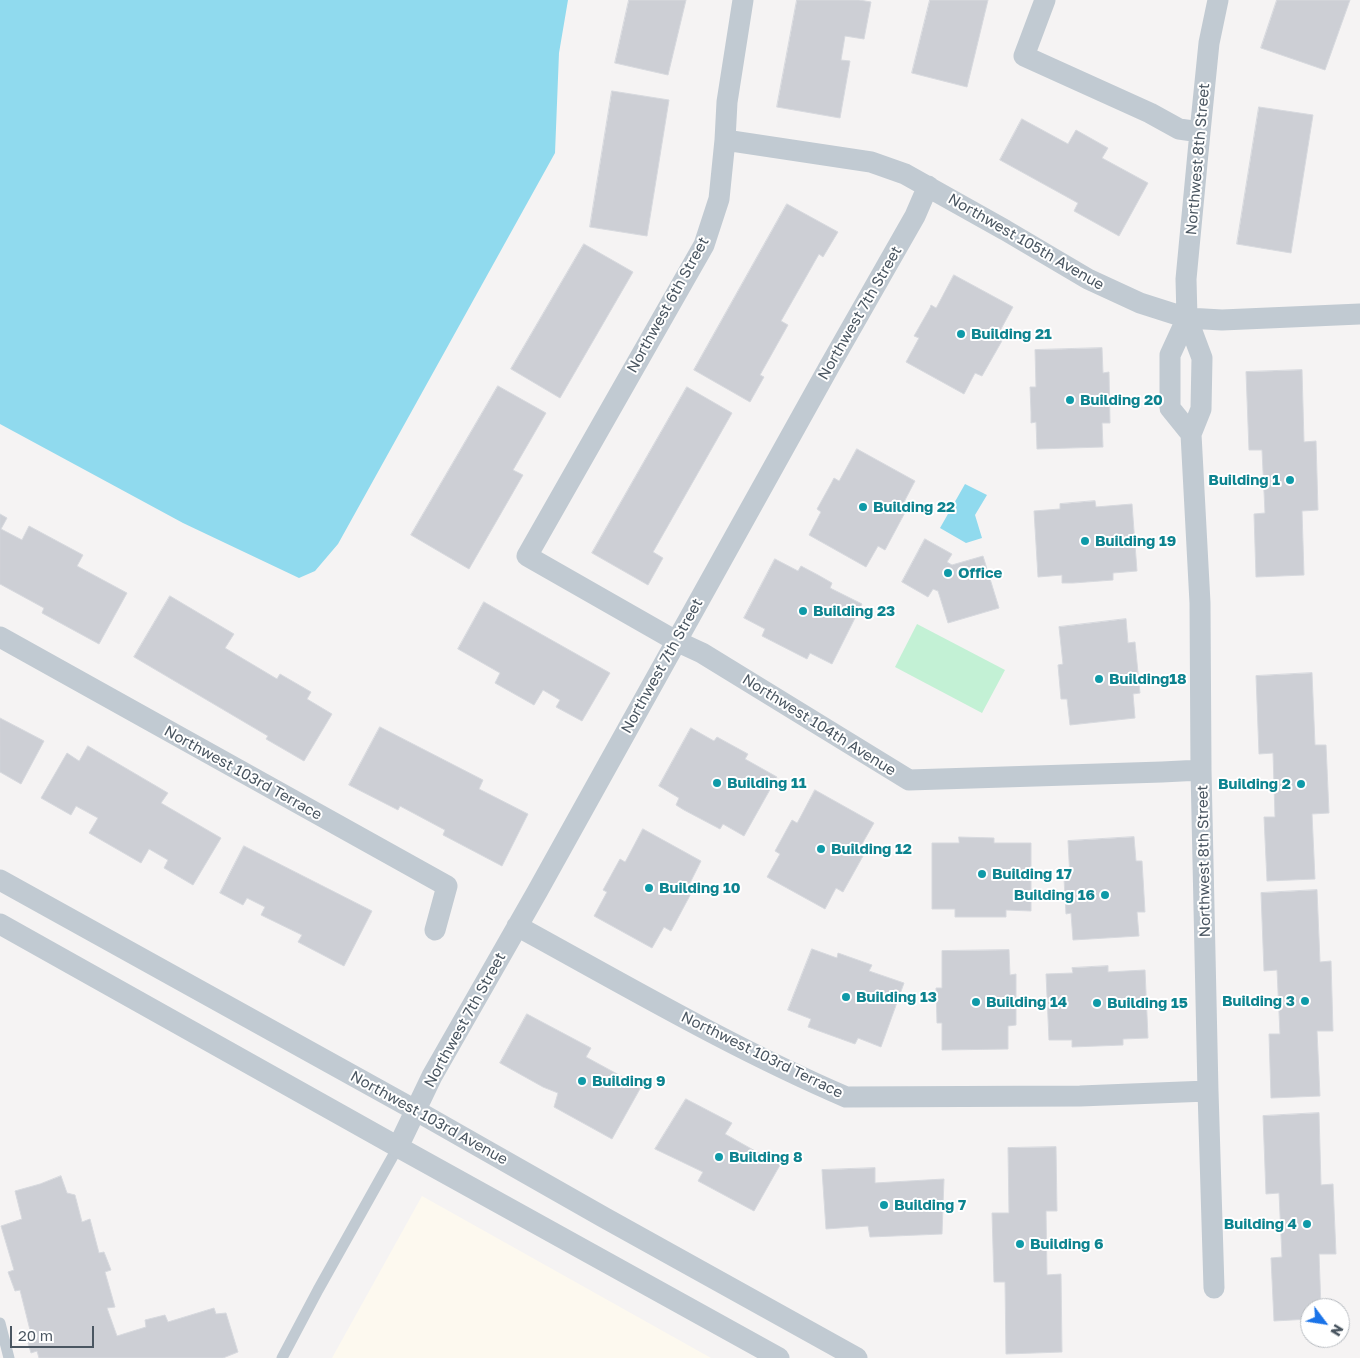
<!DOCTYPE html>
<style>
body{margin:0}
#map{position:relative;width:1360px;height:1358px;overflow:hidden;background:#f5f3f3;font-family:"Golos Text",sans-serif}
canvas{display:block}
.north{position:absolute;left:1300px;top:1298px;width:50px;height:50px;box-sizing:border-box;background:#fff;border:1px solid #b7bbc0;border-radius:50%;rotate:121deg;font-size:14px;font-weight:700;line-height:20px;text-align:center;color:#4a5661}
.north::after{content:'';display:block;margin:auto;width:18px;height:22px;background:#1a73e8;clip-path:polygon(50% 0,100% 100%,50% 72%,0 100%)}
.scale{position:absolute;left:10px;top:1326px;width:84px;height:22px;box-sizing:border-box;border:2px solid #4a5661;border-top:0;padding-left:6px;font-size:15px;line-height:18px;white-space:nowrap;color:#4a5661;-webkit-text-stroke:4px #fff;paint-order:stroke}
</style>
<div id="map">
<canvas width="1360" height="1358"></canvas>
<div class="north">N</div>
<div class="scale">20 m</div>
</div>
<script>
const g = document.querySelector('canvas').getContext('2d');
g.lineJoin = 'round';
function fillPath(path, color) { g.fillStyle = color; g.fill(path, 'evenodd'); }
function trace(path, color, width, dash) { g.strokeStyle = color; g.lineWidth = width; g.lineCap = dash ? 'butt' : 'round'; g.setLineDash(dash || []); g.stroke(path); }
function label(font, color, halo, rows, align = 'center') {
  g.font = font + ' "Golos Text",sans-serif'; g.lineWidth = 4; g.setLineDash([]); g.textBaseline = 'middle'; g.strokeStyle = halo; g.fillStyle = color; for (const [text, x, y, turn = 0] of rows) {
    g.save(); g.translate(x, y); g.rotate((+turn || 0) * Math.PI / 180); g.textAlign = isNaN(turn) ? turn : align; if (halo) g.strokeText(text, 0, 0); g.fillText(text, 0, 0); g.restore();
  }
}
fillPath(new Path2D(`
 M422 1196 711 1358H332Z`), '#fdf9ef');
fillPath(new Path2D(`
 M917 624 1005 670 982 713 895 667Z`), '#c3f1d5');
fillPath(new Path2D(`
 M0 0H568L559 53 555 153 338 544 315 571 299 578 183 523 0 424Z
 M965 484 987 495 975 515 982 538 966 543 940 528Z`), '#90daee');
const building = new Path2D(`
 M629 0H686L668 75 615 63Z
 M797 0H859L871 2 864 39 845 36 841 60 850 61 840 118 777 107Z
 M930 0H988L967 87 912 73Z
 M1277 0H1350L1325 70 1261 48Z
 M612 91 669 100 647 236 590 227Z
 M1259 107 1313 115 1291 253 1237 244Z
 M1022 119 1068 144 1076 130 1108 148 1102 158 1148 183 1119 236 1074 211 1078 203 1000 160Z
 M787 204 838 232 823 257 819 254 781 321 788 325 760 375 764 377 750 402 694 370Z
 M584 244 633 272 560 398 511 369Z
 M954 275 1013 307 1001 329 1007 332 982 376 975 373 964 394 906 362 919 338 914 336 930 308 931 305 936 308Z
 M1102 348 1103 373 1109 372 1110 423H1102L1103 447 1037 449 1036 422 1031 423V412L1030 387H1036L1035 350Z
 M1302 370 1304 442 1316 441 1318 510 1302 511 1304 575 1256 577 1254 514 1265 513 1262 450H1249L1246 372Z
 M498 386 546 413 513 470 523 475 469 569 411 535Z
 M687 387 732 413 653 552 663 558 648 585 592 553Z
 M857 449 915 481 904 502 909 505 885 550 878 546 866 567 809 535 821 512 817 509 832 482 834 478 839 481Z
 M1095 501 1096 507 1132 504 1137 571 1113 573V580L1073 583H1062V575L1038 577 1034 511 1060 509V504Z
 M0 514 7 518 1 529 22 540 29 526 83 555 77 566 127 593 99 644 42 613 44 608 0 584Z
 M925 539 952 554 947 562 952 565 983 556 999 608 948 623 938 591 933 589 928 597 902 582Z
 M775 559 798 571 801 566 818 575 832 583 830 588 862 604 832 664 810 653 807 659 762 636 765 629 744 618Z
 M170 596 234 634 225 648 277 679 280 674 311 692 307 699 332 714 304 761 266 739 268 736 134 657Z
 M484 602 610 673 582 721 556 707 560 700 543 690 534 705 495 683 500 673 458 649Z
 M1126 619 1128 643 1135 642 1140 693 1133 694 1135 718 1070 725 1067 699H1061L1058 665 1063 664 1059 627Z
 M1312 673 1315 745H1326L1329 813 1312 814 1315 879 1267 881 1264 817H1275L1273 753 1259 754 1256 676Z
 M0 718 44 741 21 784 0 772Z
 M380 727 483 780 479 789 528 814 502 866 443 835 445 830 400 806 398 810 349 785Z
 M691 728 714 741 717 737 748 754 745 759 777 777 744 836 723 824 720 829 684 810 676 805 679 798 659 786Z
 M88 746 168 793 161 803 221 838 193 885 164 868 168 860 149 849 141 863 89 833 98 818 76 806 71 815 41 798 67 753 79 761Z
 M815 790 874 823 862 844 868 847 843 892 836 888 825 909 767 877 780 854 775 851 792 820 797 823Z
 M643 829 701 861 690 883 695 886 671 931 664 927 652 948 594 916 607 892 603 890 620 859 625 862Z
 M959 837 994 838V843H1031V911L1006 910V917H955V909H932V843H959Z
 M1134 837 1136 861H1142L1145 912H1137L1139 936 1073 940 1071 913 1066 914 1064 879 1070 878 1068 841Z
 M244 846 372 911 344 966 298 942 302 935 261 915 265 907 247 898 243 905 220 893Z
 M1317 890 1320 962 1331 961 1333 1031H1317L1320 1096 1271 1098 1269 1034H1280L1277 970 1264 971 1261 893Z
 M812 949 837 958 838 953 872 965 869 971 904 983 881 1047 858 1038 855 1044 808 1027 811 1019 788 1010Z
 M1009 950 1010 975 1016 974V1025L1008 1026V1049L942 1050V1023H937L936 988H942V951Z
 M1108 966V972L1145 970 1148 1038 1123 1039V1045L1072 1047V1040H1049L1046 974 1073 973 1072 968Z
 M527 1014 591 1048 586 1057 641 1087 612 1139 554 1107 558 1093 543 1087 500 1063Z
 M686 1099 732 1123 725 1134 780 1165 754 1211 698 1181 703 1172 655 1149Z
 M1319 1113 1321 1185 1333 1184 1336 1254H1319L1321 1308H1310V1319L1274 1321 1271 1258 1282 1257 1279 1193 1266 1194 1263 1116Z
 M1056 1147 1057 1211H1046L1047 1275 1061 1274 1062 1352 1006 1354 1005 1282H994L992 1213H1009L1008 1148Z
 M875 1168V1183L944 1179 942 1234 870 1237 868 1226 826 1229 822 1170Z
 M61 1176 67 1193 75 1195 82 1222 90 1219 99 1253 104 1252 111 1270 105 1272 115 1307 107 1308 117 1336 146 1327 145 1320 165 1315 168 1322 214 1308 216 1314 226 1313 238 1352 223 1358H39L37 1351 31 1353 25 1333 30 1330 20 1290 15 1291 8 1272 14 1270 1 1226 22 1219 15 1191 40 1184Z`);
fillPath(building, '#cdcfd5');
trace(building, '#d7d9de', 1);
trace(new Path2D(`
 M0 1323 9 1358
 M282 1358 318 1290 398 1147`), '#c1cad2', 11);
trace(new Path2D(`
 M743 0 727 102 725 140 719 199 704 245 527 556 676 641 702 653 909 780 1162 772 1201 770
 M1045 0 1024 56 1150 113 1179 129 1200 132
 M725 140 871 162 905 174 1005 230 1088 279 1140 303 1187 318 1222 320 1360 314
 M1187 318 1170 355V408L1191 434
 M0 637 447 886 435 930
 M0 880 415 1110 605 1218 857 1358
 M0 924 398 1147 779 1358
 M517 926C625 985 732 1048 846 1097L1080 1096 1208 1091
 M398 1147 432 1076 537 892 829 367 915 216 928 186
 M1214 1288 1208 1091 1201 770 1200 603 1191 434 1201 409 1202 358 1187 318 1186 279 1200 132 1209 43 1218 0`), '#c1cad2', 21);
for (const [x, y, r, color] of [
 [961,334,5,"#0f9aa8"],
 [1070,400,5,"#0f9aa8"],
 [1290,480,5,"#0f9aa8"],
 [863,507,5,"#0f9aa8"],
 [1085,541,5,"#0f9aa8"],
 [948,573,5,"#0f9aa8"],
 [803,611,5,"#0f9aa8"],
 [1099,679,5,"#0f9aa8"],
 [717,783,5,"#0f9aa8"],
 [1301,784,5,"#0f9aa8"],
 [821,849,5,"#0f9aa8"],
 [982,874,5,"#0f9aa8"],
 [649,888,5,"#0f9aa8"],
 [1105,895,5,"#0f9aa8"],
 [846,997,5,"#0f9aa8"],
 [1305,1001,5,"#0f9aa8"],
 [976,1002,5,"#0f9aa8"],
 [1097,1003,5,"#0f9aa8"],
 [582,1081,5,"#0f9aa8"],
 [719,1157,5,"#0f9aa8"],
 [884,1205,5,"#0f9aa8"],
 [1307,1224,5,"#0f9aa8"],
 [1020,1244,5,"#0f9aa8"]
]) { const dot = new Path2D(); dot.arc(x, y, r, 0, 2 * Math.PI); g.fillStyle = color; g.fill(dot); trace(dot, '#fff', 2); }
label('15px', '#4a5661', '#fff', [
 ["Northwest 8th Street",1198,159,-85],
 ["Northwest 105th Avenue",1026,242,30],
 ["Northwest 6th Street",668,305,-61],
 ["Northwest 7th Street",860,313,-60],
 ["Northwest 7th Street",662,666,-61],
 ["Northwest 104th Avenue",819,725,32],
 ["Northwest 103rd Terrace",243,773,29],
 ["Northwest 8th Street",1204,861,-91],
 ["Northwest 7th Street",465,1020,-61],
 ["Northwest 103rd Terrace",762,1055,26],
 ["Northwest 103rd Avenue",429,1118,29]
]);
label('bold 15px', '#0d838f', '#fff', [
 ["Building 21",971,334],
 ["Building 20",1080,400],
 ["Building 1",1280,480,"right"],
 ["Building 22",873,507],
 ["Building 19",1095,541],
 ["Office",958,573],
 ["Building 23",813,611],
 ["Building18",1109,679],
 ["Building 11",727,783],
 ["Building 2",1291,784,"right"],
 ["Building 12",831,849],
 ["Building 17",992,874],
 ["Building 10",659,888],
 ["Building 16",1095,895,"right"],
 ["Building 13",856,997],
 ["Building 3",1295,1001,"right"],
 ["Building 14",986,1002],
 ["Building 15",1107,1003],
 ["Building 9",592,1081],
 ["Building 8",729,1157],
 ["Building 7",894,1205],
 ["Building 4",1297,1224,"right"],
 ["Building 6",1030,1244]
], 'left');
</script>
